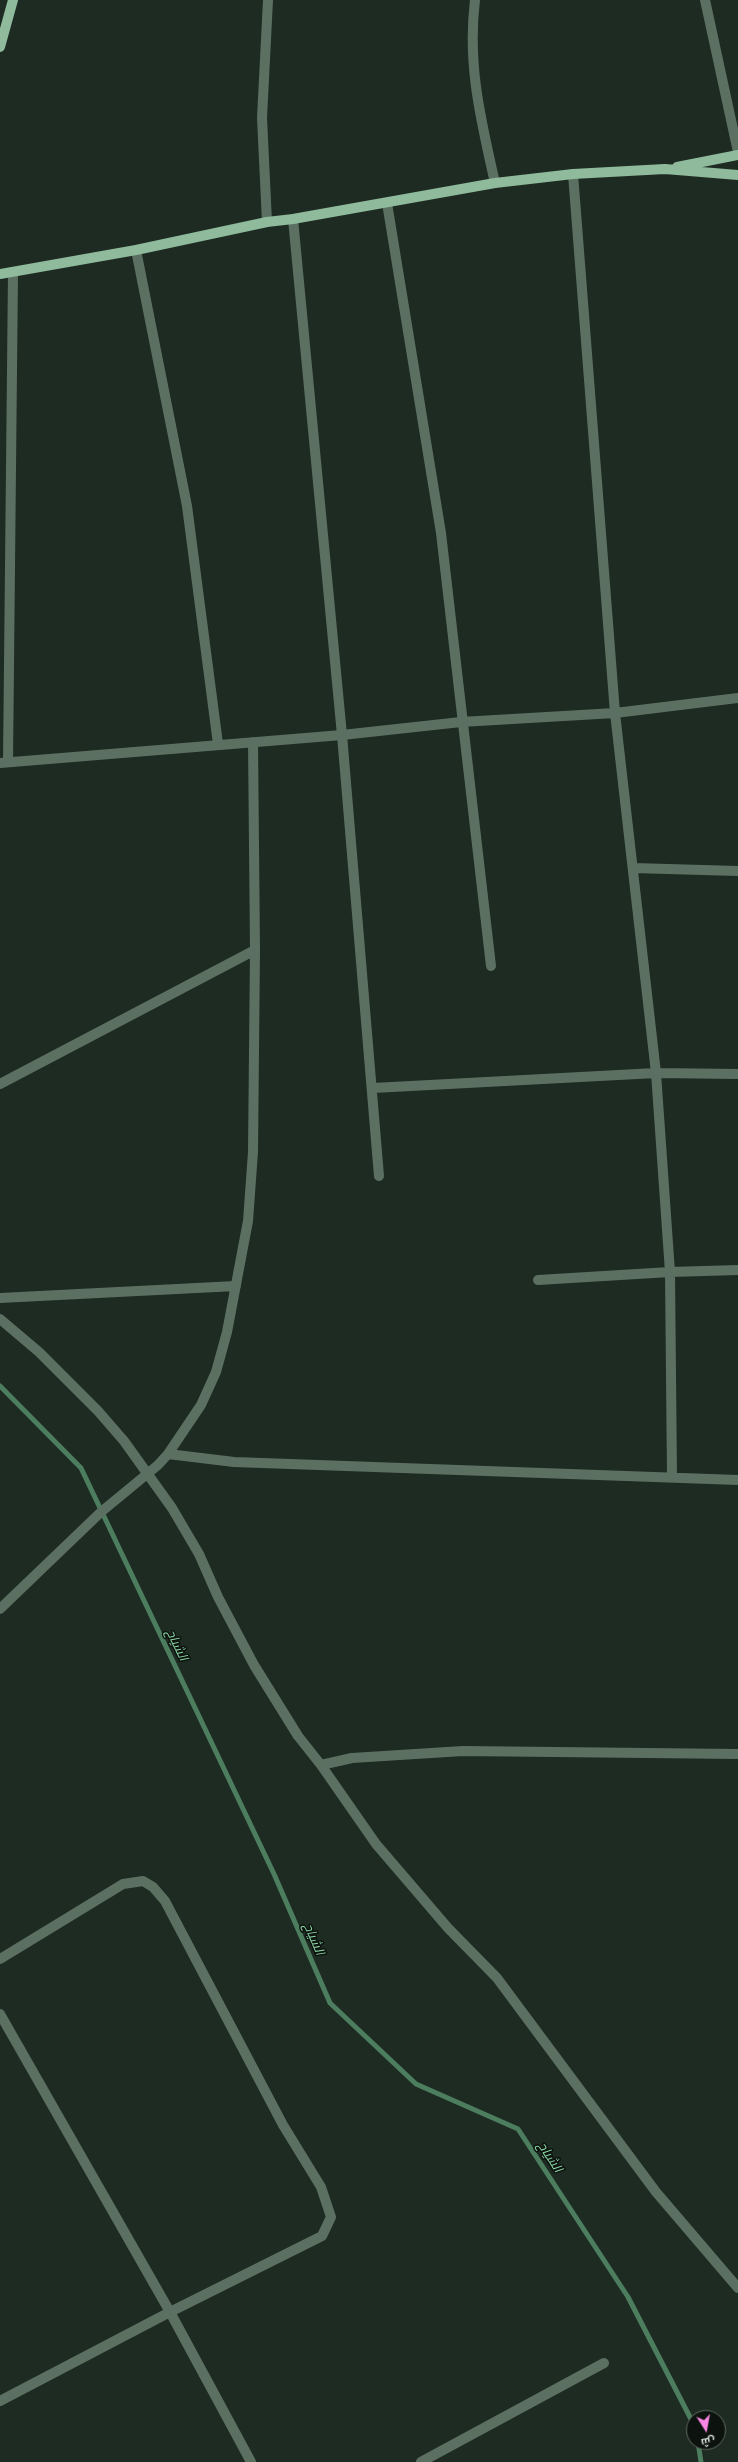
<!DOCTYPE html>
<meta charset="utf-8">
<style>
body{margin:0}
#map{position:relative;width:738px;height:2462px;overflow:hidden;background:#1e2b22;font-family:"Alegreya Sans",Cairo,sans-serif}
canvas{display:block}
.north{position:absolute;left:686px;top:2410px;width:40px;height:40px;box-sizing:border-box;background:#0c120e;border:1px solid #5c645f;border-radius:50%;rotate:169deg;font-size:11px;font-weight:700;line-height:16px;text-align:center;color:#d5ded8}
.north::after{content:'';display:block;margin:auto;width:14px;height:18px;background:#fb86e5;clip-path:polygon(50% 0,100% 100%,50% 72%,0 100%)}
</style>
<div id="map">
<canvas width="738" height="2462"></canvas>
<div class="north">ش</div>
</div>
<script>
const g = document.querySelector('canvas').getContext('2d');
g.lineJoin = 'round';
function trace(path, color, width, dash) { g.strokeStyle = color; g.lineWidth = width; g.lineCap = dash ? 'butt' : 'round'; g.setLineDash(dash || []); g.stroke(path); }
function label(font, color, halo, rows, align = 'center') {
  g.font = font + ' "Alegreya Sans",Cairo,sans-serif'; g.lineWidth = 3; g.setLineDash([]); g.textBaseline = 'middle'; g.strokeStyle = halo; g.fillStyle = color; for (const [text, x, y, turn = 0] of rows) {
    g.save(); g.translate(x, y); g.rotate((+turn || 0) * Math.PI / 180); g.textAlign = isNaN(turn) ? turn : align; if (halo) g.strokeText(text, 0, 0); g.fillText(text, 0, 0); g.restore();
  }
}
trace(new Path2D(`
 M0 1386 81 1468 274 1874 330 2003 416 2084 518 2129 628 2297 694 2425
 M698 2442 701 2462`), '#4c7d5e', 5);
trace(new Path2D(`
 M475 0C467 65 481 120 495 183
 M705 0 738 152
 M573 174 615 713 656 1073 670 1272 672 1477
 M387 203 441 533 491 966
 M293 219 342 735 379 1176
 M267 222 262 118 268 0
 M136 250 187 506 218 744
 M8 762 13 272
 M0 763 342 735 461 722 615 713 738 698
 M633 868 738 871
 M0 1084 255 950
 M373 1088 656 1073 738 1074
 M538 1280 670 1272 738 1270
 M0 1298 236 1286
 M0 1319 39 1352 98 1411 124 1441 172 1508 199 1554 218 1597 254 1665 298 1736 321 1765 376 1844 448 1928 497 1978 656 2192 738 2288
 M168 1454 234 1462 738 1480
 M0 1609 101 1512 158 1465 168 1454 201 1405 216 1372 227 1332 248 1221 253 1152 255 950 253 742
 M321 1765 352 1758 463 1751 738 1754
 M0 1959 123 1884 143 1881 153 1887 165 1901 283 2125 321 2187 331 2217 322 2236 170 2312 0 2401
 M0 2014 170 2312 251 2462
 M421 2462 604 2363`), '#5c7062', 10);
trace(new Path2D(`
 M0 47 13 0
 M677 167 738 155
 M0 274 136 250 267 222 293 219 495 183 573 174 665 169 738 175`), '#8fba9c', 10);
label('italic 13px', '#8cd7a6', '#0c120e', [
 ["الشياح",177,1645,64],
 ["الشياح",314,1939,67],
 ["الشياح",550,2157,57]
]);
</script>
